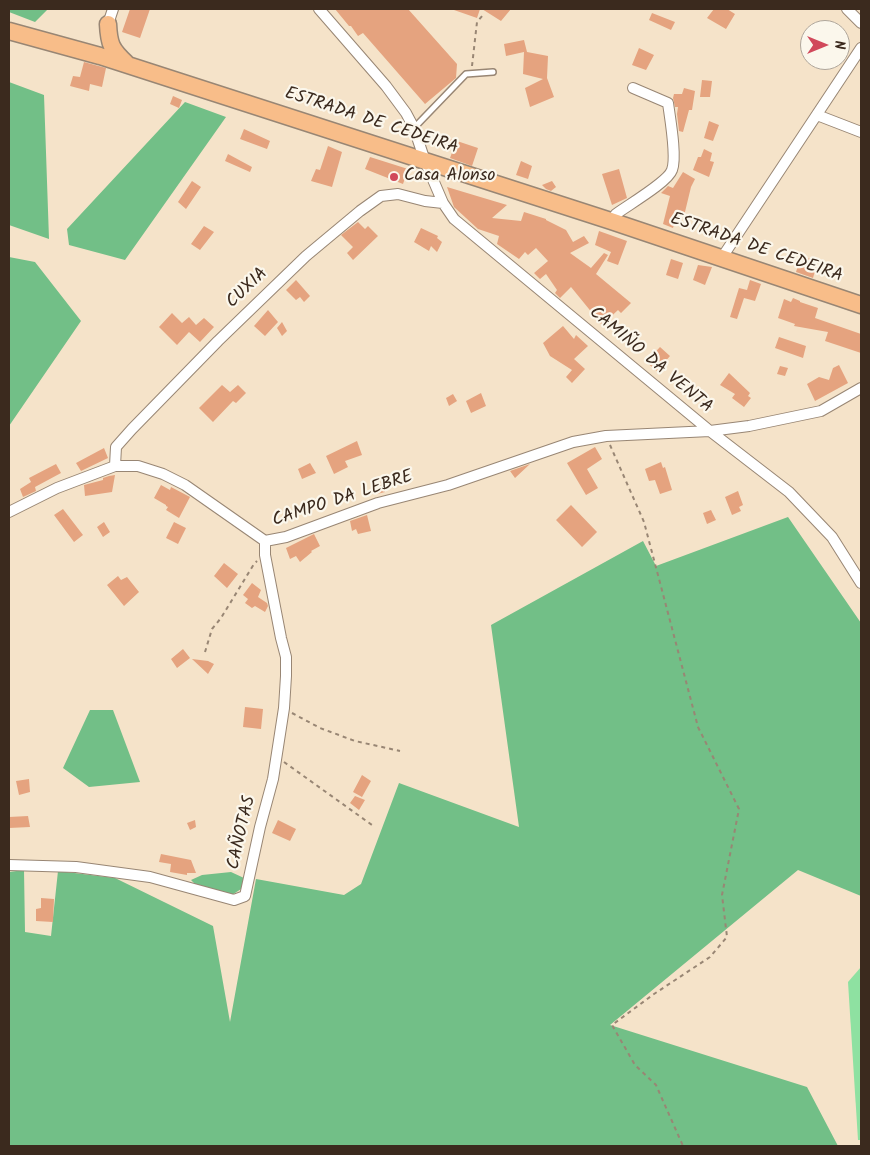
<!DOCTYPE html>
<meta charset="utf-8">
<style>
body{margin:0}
#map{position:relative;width:870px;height:1155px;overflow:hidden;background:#f5e3c9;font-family:Kalam,sans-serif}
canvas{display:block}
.frame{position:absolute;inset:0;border:10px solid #3b2a1e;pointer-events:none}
.north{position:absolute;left:800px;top:20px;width:50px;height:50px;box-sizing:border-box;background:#fbf7ec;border:1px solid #aea59a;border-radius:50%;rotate:90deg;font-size:14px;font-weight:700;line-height:20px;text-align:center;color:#3b2a1e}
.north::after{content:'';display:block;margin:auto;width:18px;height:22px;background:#d1495b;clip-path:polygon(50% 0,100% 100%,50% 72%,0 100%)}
</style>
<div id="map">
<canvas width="870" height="1155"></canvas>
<div class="frame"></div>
<div class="north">N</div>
</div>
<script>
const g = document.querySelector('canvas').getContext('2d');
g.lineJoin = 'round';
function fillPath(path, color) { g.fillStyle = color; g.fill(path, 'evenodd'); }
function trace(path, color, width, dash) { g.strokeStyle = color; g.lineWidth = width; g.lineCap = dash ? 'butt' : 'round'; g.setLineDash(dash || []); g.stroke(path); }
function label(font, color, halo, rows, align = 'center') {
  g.font = font + ' Kalam,sans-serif'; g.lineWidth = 4.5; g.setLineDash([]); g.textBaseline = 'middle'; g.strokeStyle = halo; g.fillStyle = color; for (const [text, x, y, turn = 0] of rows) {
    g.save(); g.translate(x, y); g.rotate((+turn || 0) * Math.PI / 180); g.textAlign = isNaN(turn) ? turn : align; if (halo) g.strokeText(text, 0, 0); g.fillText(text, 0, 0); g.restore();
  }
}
fillPath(new Path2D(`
 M861 967V1140H858L848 982Z`), '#8ee1a1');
fillPath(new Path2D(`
 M9 9H48L35 22 9 12Z
 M9 82 44 95 49 239 9 225Z
 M185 102 226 117 125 260 69 245 67 229Z
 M9 257 35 262 81 321 9 426Z
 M788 517 861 623V896L798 870 610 1025 807 1087 838 1146H9V872L24 870 25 932 51 936 58 871 115 878 213 926 230 1022 256 879 344 895 361 884 399 783 519 827 491 625 643 541 656 566Z
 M90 710H113L140 782 89 787 63 768Z
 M231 872 244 878 241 889 232 895 198 887 191 880 202 875Z`), '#72bf87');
fillPath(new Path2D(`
 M130 9H150L140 38 122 32Z
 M335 9H408L457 64 456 78 425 104 363 33 358 36 351 26H349Z
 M455 9H480L477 18 454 10Z
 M482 9H511L501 21Z
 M714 9H727L735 14 726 29 707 18Z
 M652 13 675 22 671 30 649 20Z
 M524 40 527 52 548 56 547 78 554 97 530 107 525 88 543 79 523 74 524 52 506 56 504 44Z
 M639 48 654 55 646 70 632 65Z
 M84 62 106 68 102 87 90 84 89 91 70 86 73 76 80 77Z
 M702 80 712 81 710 97H700Z
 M684 88 695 91 692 110H689L683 132 679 131 677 114 678 107H675L673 98 674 94H682Z
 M173 96 182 100 179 108 170 104Z
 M709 121 719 125 713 141 704 138Z
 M244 129 270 141 267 149 240 139Z
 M451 139 478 148 472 166 450 158 453 150 441 146Z
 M328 146 342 152 332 187 311 181 316 169 320 170Z
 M704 149 712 153 710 161 714 162 709 177 693 170 698 157H701Z
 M228 154 252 167 250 172 225 161Z
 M370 157 408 169 403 184 365 169Z
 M521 161 532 166 528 179 516 175Z
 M619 169 627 198 612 205 602 174Z
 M683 172 695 179 691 187 684 216 677 214 673 228 663 224 670 196 661 193 668 186 673 188Z
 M192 181 201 187 186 209 178 202Z
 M552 181 556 187 551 191 546 189 542 185Z
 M447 187 507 205 492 218 521 221 524 212 546 219V220L566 230 573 242 584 236 589 243 570 253 591 268 604 253 608 255 596 274 631 303 621 313 618 310 602 325 571 287 560 298 555 293 557 290 546 274 540 279 534 273 548 261 536 248 528 255 525 252 519 259 497 244 499 236 478 229 454 207Z
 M358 222 365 229 368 226 378 236 353 260 347 253 353 247 341 235Z
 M204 226 214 232 200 250 191 244Z
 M421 228 438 236 437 238 442 242 437 252 431 246 429 251 414 242Z
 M599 231 627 241 618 265 607 261 611 252 595 245Z
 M801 256 818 261 813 278 796 272Z
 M671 259 683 263 678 279 666 275Z
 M698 265 712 267 705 285 693 280Z
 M296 280 310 296 304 302 300 297 296 300 286 290Z
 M750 280 761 284 755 301 744 298 737 319 730 317 739 288 747 290Z
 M793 298 800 301V302L818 308 815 318 861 334V353L825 341 828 332 794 326 795 324 778 318 784 299 791 302Z
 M268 310 278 322 265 336 254 326Z
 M172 313 182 323 189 317 196 325 204 318 214 327 200 342 189 332 177 345 159 327Z
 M282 322 287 331 282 336 277 328Z
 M563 326 574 339 576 335 588 346 574 359 585 369 572 383 566 377 572 370 550 356 543 343Z
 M779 337 806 346 803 358 775 348Z
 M660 347 670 356 657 371 646 362Z
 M839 365 848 383 815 401 807 384 819 377 829 380 833 368Z
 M780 366 788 368 785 376 777 374Z
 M729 373 750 393 748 396 751 398 744 407 732 398 735 394 720 385Z
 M222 385 230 392 238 385 246 393 236 403 233 401 213 422 199 408Z
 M481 393 486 406 471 413 466 401Z
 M453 394 457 401 449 406 446 398Z
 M357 441 362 455 345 461 348 467 334 474 326 456Z
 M595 447 602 459 587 469 598 488 586 495 567 463Z
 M104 448 108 458 81 471 76 463Z
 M661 462 663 468 665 467 672 490 660 494 655 480 649 481 645 469Z
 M310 463 316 473 302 479 298 469Z
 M56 464 61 473 35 487 36 491 23 497 20 489 31 482 29 478Z
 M530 464 515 478 510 471Z
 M115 475 112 492 85 496 84 485 103 480V478L109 476Z
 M382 482 385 492 377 494 375 485Z
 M161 485 170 490 171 487 190 497 179 518 166 510 168 507 166 506V505L154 498Z
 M738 491 743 505 739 507 741 511 732 515 725 497Z
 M571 505 597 532 582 547 556 520Z
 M63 509 83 535 74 542 54 515Z
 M711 510 716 520 707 524 703 513Z
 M367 515 371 531 358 534 356 529 352 531 350 521Z
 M104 522 110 532 103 537 97 527Z
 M174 522 186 528 178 544 166 538Z
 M314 534 320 546 311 551 312 552 300 562 296 556 290 559 286 548Z
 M224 563 238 574 227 588 214 576Z
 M118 576 121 580 127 577 139 592 124 606 107 585Z
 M252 583 261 590 258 597 267 603 268 606 265 612 255 606 252 608 245 603 248 599 243 595Z
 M183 649 190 658 177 668 171 659Z
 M192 659 208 661 214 664 208 674Z
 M245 707 263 709 261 729 243 727Z
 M362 775 371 781 362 797 353 792Z
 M29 779 30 792 19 795 16 781Z
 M355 796 365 800 359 810 350 803Z
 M28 816 30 827 9 828V817Z
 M195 820 196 827 190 830 187 823Z
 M278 820 296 829 290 841 272 833Z
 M161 854 191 860 196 873H187V875L170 872 171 864 159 862Z
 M41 898 54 899 53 922 36 921V909L41 908Z`), '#e5a37f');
const service = new Path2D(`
 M414 128 466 74 493 72`);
const minor = new Path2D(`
 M319 9 386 86 406 113 414 128 425 161 443 203 454 219 710 431 789 492 832 537 861 583
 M847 9 861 23
 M108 24 113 9
 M817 115 861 132
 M611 221 616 214C628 205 668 182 672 170 677 157 670 118 668 103L633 88
 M721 259 861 48
 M115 466 116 447 132 429 218 341 306 256 360 211 381 196 398 194 425 201 443 203
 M9 512 57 488 115 466H138L163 474 185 485 265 541 286 537 378 503 448 485 573 442 606 436 710 431 749 426 821 411 861 388
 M9 865 76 867 150 877 234 900 245 896 260 827 273 779 284 708 286 676V657L281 638 265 555V541`);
const primary = new Path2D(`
 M108 24C109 44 111 49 126 63
 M9 31 100 56 611 221 861 305`);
trace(service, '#988674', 8);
trace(minor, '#988674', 12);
trace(primary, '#988674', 19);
trace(new Path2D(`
 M472 66 477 22 483 15
 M610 445 644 522 698 727 739 809 722 895 727 937 710 957 654 994 612 1025 635 1065 656 1085 683 1146
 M205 652 212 629 221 618 254 564 257 561
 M292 713 320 728 355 741 400 751
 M284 762 372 825`), '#988674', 2, [4, 4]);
trace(service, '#fff', 5);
trace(minor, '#fff', 10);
trace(primary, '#f8bd89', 16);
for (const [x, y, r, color] of [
 [394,177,5,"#d1495b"]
]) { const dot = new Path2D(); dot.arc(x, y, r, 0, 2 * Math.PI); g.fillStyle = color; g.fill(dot); trace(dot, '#fbf7ec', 2); }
label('18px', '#3b2a1e', '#fbf7ec', [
 ["ESTRADA DE CEDEIRA",371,122,18],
 ["ESTRADA DE CEDEIRA",756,249,19],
 ["CUXIA",248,289,-44],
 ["CAMIÑO DA VENTA",650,361,40],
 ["CAMPO DA LEBRE",343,500,-18],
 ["CAÑOTAS",243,833,-77]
]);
label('18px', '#3b2a1e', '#fbf7ec', [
 ["Casa Alonso",404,177]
], 'left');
</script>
